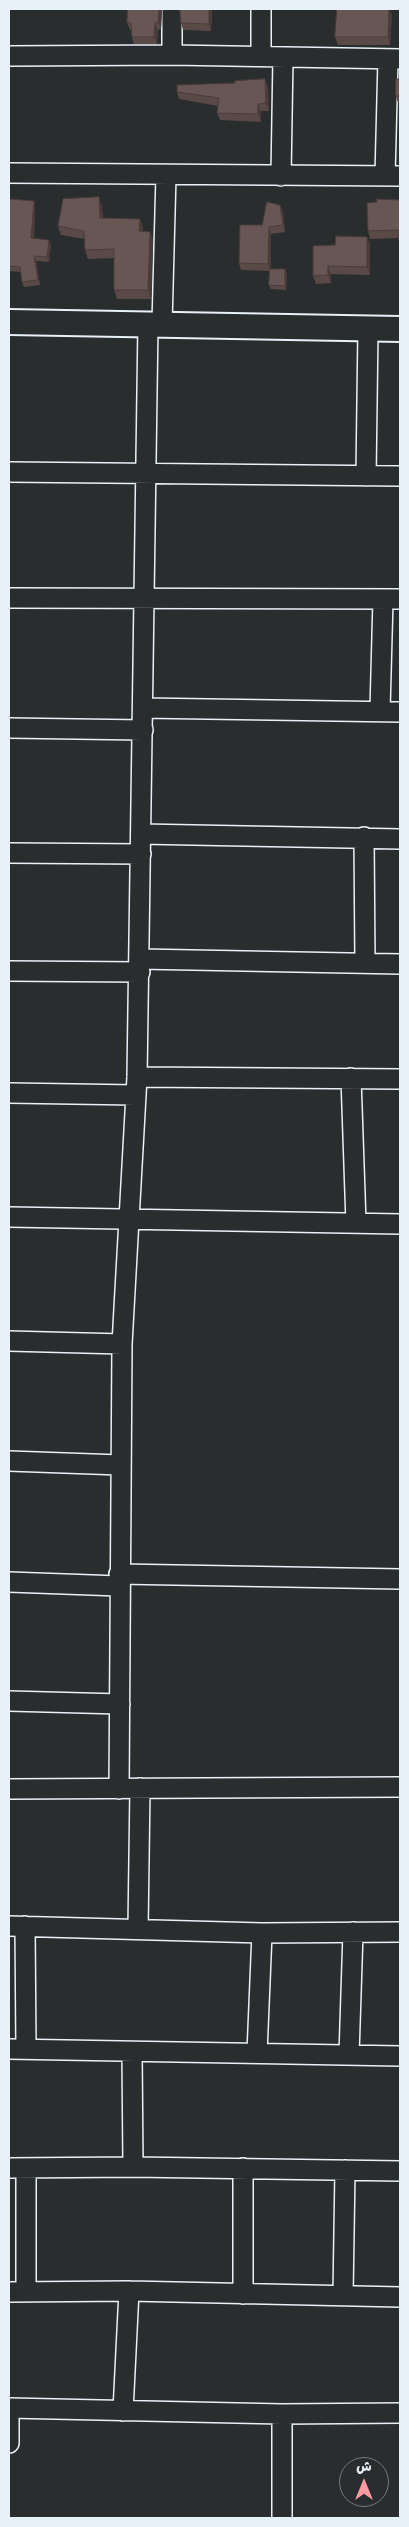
<!DOCTYPE html>
<meta charset="utf-8">
<style>
body{margin:0}
#map{position:relative;width:409px;height:2527px;overflow:hidden;background:#2a2d2e;font-family:Dekko,"Playpen Sans Arabic",sans-serif}
canvas{display:block}
.frame{position:absolute;inset:0;border:10px solid #e8f1f8;pointer-events:none}
.north{position:absolute;left:339px;top:2457px;width:50px;height:50px;box-sizing:border-box;background:#2a2d2e;border:1px solid #767b7f;border-radius:50%;rotate:0deg;font-size:14px;font-weight:700;line-height:20px;text-align:center;color:#e8f1f8}
.north::after{content:'';display:block;margin:auto;width:18px;height:22px;background:#ff9aa2;clip-path:polygon(50% 0,100% 100%,50% 72%,0 100%)}
</style>
<div id="map">
<canvas width="409" height="2527"></canvas>
<div class="frame"></div>
<div class="north">ش</div>
</div>
<script>
const g = document.querySelector('canvas').getContext('2d');
g.lineJoin = 'round';
function trace(path, color, width, dash) { g.strokeStyle = color; g.lineWidth = width; g.lineCap = dash ? 'butt' : 'round'; g.setLineDash(dash || []); g.stroke(path); }
function fillPath(path, color) { g.fillStyle = color; g.fill(path, 'evenodd'); }
const minor = new Path2D(`
 M172 55V9
 M9 56 172 55 400 59
 M261 56V9
 M9 173 400 176
 M281 176 283 57
 M385 176 388 59
 M162 324 166 175
 M9 472 400 476
 M366 476 368 329
 M9 598 400 599
 M143 708 400 712
 M380 710 383 599
 M9 728 143 730
 M141 834 400 839
 M364 837 365 963
 M9 853 141 854
 M140 959 400 964
 M9 971 140 972
 M137 1077 400 1079
 M351 1078 356 1223
 M9 1093 136 1095
 M9 1217 400 1224
 M9 1341 122 1344
 M9 1461 120 1465
 M119 1574 400 1579
 M9 1582 119 1586
 M9 1701 120 1704
 M9 1789 400 1787
 M119 1789 122 1344 137 1077 148 323
 M9 1926 262 1933 400 1932
 M25 1926 26 2049
 M138 1929 140 1788
 M9 2049 400 2056
 M132 2052 133 2167
 M257 2053 262 1933
 M349 2055 353 1932
 M9 2168 133 2167 400 2171
 M9 2292 129 2291 400 2297
 M26 2292V2168
 M243 2294V2168
 M343 2295 345 2170
 M9 2408 282 2414 400 2413
 M123 2411 129 2291
 M9 2443V2408
 M282 2518V2414`);
const tertiary = new Path2D(`
 M9 322 400 329`);
trace(minor, '#e8f1f8', 22);
trace(tertiary, '#e8f1f8', 28);
trace(minor, '#2a2d2e', 19);
trace(tertiary, '#2a2d2e', 24);
fillPath(new Path2D(`
 M162 9 161 29 158 30 157 44H134L132 37 131 30H130L127 22Z
 M212 9 211 31 183 30 181 23Z
 M392 14 390 45H338L335 37Z
 M400 79V103H398L396 96Z
 M268 87 269 111H261V122L220 120 217 113 218 106 179 99 177 92Z
 M9 199 34 201 35 206 34 238 51 245 49 262 36 261 40 285 24 287 22 282 21 272 9 271Z
 M400 200V245L398 238 370 239 368 231 377 202Z
 M280 205 283 212 285 232 271 234V269H285L287 273 286 290 271 289 269 285 270 271 241 270 239 263 262 225Z
 M102 206 103 218 140 219 143 228V231L150 232 153 240 151 299H117L114 290V258L88 259 85 250V239L61 235 58 226Z
 M367 237 370 245V275L331 274V283L316 284 313 276 335 245Z`), '#594a48');
fillPath(new Path2D(`
 M9 9H10L9 32Z
 M159 9H162L161 29 158 22Z
 M209 9H212L211 31 209 24Z
 M389 9 392 14 390 45 388 37Z
 M155 23 158 30 157 44 154 37Z
 M265 79 268 87 269 111 266 103Z
 M258 104 261 111V122L258 114Z
 M99 197 102 206 103 227 100 218Z
 M34 201 35 206 33 243 31 238Z
 M280 205 283 212 285 232 283 225Z
 M140 219 143 228V240L139 231Z
 M269 227 271 234V271L268 264Z
 M150 232 153 240 151 299 148 290Z
 M367 237 370 245V275L367 267Z
 M49 240 51 245 49 262 47 257Z
 M34 256 36 261 40 285 38 280Z
 M328 266 331 274V283L328 275Z
 M285 269 287 273 286 290 285 286Z`), '#493c3b');
const building = new Path2D(`
 M128 9H159L158 22 155 23 154 37H132L131 23 127 22Z
 M180 9H209V24L181 23Z
 M337 9H389L388 37H335Z
 M265 79 266 103 258 104V114L217 113 219 98 177 92V85L235 83V81Z
 M396 79H400V96H396Z
 M99 197 100 218 140 219 139 231 150 232 148 290H114V249L85 250 84 231 58 226 63 199Z
 M9 199 34 201 31 238 49 240 47 257 34 256 38 280 22 282 20 267 9 266Z
 M376 199 400 200V238H398V230L368 231 367 203 377 202Z
 M267 202 280 205 283 225 269 227 268 264 239 263 240 225H262Z
 M336 236 367 237V267L328 266V275L313 276V246L335 245Z
 M270 269H285V286L269 285Z`);
fillPath(building, '#685654');
trace(building, '#493c3b', 1);
</script>
